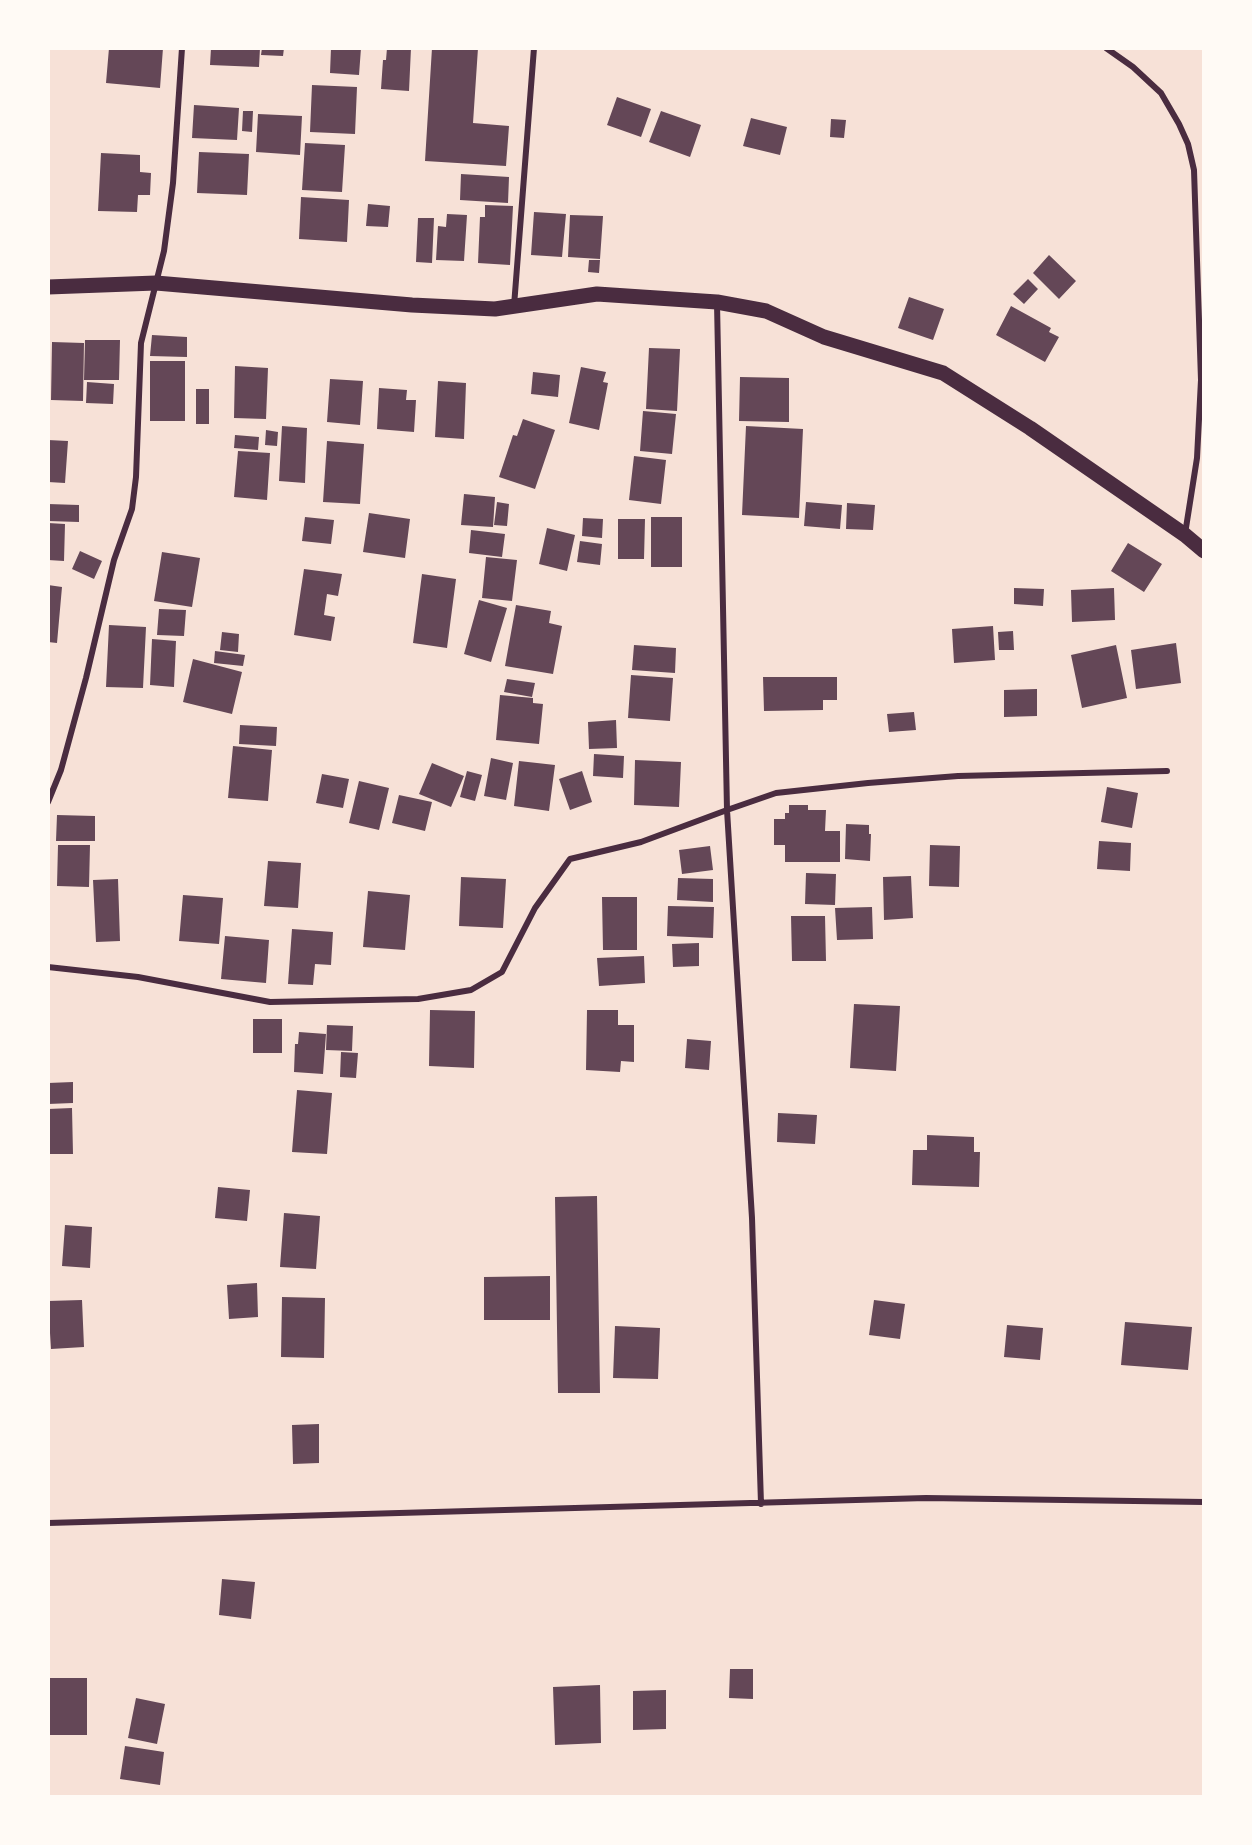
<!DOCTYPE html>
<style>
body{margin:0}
#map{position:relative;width:1252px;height:1845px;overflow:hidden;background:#f7e1d7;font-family:"Archivo Narrow",sans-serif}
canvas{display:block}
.frame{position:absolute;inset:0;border:50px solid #fffaf5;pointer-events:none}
</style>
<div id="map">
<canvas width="1252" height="1845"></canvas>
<div class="frame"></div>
</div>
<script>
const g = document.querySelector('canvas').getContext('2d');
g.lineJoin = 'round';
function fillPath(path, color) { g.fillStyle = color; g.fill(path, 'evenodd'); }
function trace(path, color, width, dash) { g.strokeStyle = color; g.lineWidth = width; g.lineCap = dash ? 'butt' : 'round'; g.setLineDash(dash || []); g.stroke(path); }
fillPath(new Path2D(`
 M109 48H163L160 88 106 83Z
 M211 48H260L259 67 210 65Z
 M262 48H284L283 56 261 55Z
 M331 48H361L359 75 330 73Z
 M387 48H411L409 91 381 89 383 60H386Z
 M432 48H478L473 123 509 126 506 166 425 161Z
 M312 85 357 87 355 134 310 132Z
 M617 97 651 109 641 137 607 125Z
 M194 105 239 108 237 140 192 138Z
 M243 111H253L252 132 242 131Z
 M661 111 701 125 690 157 649 142Z
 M258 114 302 116 300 155 256 152Z
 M751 118 787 127 780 155 743 146Z
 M831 119 846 120 844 138 830 137Z
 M305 143 345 145 342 192 302 190Z
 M199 152 249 154 247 195 197 193Z
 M101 153 140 155V172L151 173 150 195H138L137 212 98 211Z
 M461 174 509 177 508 203 460 200Z
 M301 197 349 200 347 242 299 239Z
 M368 204 390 206 388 227 366 226Z
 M485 205 513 206 510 265 478 263 480 217H485Z
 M534 212 566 214 562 257 531 255Z
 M447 214 467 215 464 261 436 260 438 226 446 227Z
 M570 215 603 216 600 259 568 257Z
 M418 218H434L432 263 416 262Z
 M1049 255 1076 281 1059 299 1033 273Z
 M589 260H600L599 273 588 272Z
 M1028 279 1038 289 1024 304 1013 294Z
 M909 297 944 309 933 340 898 328Z
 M1011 306 1051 328 1049 332 1059 337 1045 362 996 335Z
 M152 335 187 337V357L150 356Z
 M85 340H120L119 380H84Z
 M52 342 84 343 83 401 51 400Z
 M649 348 680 349 677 411 646 409Z
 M150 361H185V421H150Z
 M235 366 268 368 266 419 234 418Z
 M581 367 606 372 603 382 608 383 599 430 569 423Z
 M533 372 560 375 558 397 531 394Z
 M740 377 789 378V422L739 421Z
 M330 379 363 381 360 425 327 422Z
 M438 381 466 383 464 439 435 437Z
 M87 382 114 384 113 404 86 403Z
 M379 388 407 390 406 400H416L414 432 377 429Z
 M196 389H209V424H196Z
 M643 411 676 414 672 454 640 451Z
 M523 419 555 430 535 489 499 477 513 435 517 436Z
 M282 426 307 428 305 483 279 481Z
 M746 426 803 429 799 518 742 515Z
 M266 430 278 432 277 446 265 445Z
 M235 435 259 437 258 450 234 448Z
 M48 440 68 441 65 483 48 482Z
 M327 441 364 444 360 504 323 502Z
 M238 451 270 453 267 500 234 497Z
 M634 456 666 460 661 504 629 500Z
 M464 494 495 497 493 527 461 525Z
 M497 502 509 504 507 526 494 525Z
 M806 502 842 505 840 529 804 526Z
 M847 503 875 505 873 530 846 529Z
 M48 504 79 505V522L48 521Z
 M369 513 410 519 405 558 363 552Z
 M305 517 334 520 331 544 302 541Z
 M651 517H682V567H651Z
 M583 518 603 519 602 538 582 536Z
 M618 519H645L644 559H618Z
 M48 523 65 524 64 561 48 560Z
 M547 528 575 535 567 571 539 564Z
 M471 530 505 534 502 557 469 553Z
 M580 541 602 544 600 565 577 562Z
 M1128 543 1162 564 1144 592 1111 571Z
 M80 551 102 561 94 579 72 569Z
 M162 552 200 558 192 607 154 601Z
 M486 557 517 560 512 601 482 598Z
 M304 569 342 574 338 596 327 594 324 615 335 617 331 641 294 635Z
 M422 574 456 579 447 648 413 643Z
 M48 585 62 587 57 643 48 642Z
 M1014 588 1044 589 1043 606 1014 604Z
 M1114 588 1115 620 1072 622 1071 590Z
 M479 600 507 608 491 662 464 654Z
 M516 605 551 611 549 623 562 626 553 674 505 666Z
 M159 609 186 610 184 636 157 635Z
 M109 625 146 627 143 688 106 687Z
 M993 626 995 660 954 663 952 629Z
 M1013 631 1014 650H999L998 632Z
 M222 632 239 634 238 652 220 650Z
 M152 639 176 641 174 687 150 685Z
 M1176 643 1181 683 1136 689 1131 650Z
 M634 645 676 648 675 673 632 670Z
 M1116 645 1127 698 1082 708 1071 655Z
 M215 651 245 655 243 666 214 663Z
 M193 659 242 672 232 714 183 702Z
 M631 675 673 678 670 721 628 718Z
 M763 677H837V700H823V710L764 711Z
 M507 679 535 683 532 697 504 692Z
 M1037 689V716L1004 717V690Z
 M500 695 533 698V703L543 704 539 744 496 740Z
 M914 712 916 730 889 732 887 714Z
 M616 720 617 748 589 749 588 722Z
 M240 725 277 727 276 746 239 744Z
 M233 746 272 750 268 801 228 798Z
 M594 754 624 756 623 778 593 776Z
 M491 758 513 763 506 800 484 796Z
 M635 760 681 762 679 807 634 805Z
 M519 761 555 765 549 811 514 806Z
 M432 763 464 776 451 807 419 794Z
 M467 771 482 775 475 801 460 797Z
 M582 771 592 802 570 810 559 779Z
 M322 774 349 779 343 808 316 803Z
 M359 781 389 788 379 830 349 823Z
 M1107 787 1138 793 1132 828 1101 822Z
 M399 795 432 802 425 831 392 823Z
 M789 805H808V810H826L825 831H840V862H785V845H774V819H785V813H789Z
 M57 815 95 816V841H56Z
 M846 824 869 825V834H871L870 861 845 859Z
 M1099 841 1131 843 1130 871 1097 869Z
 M58 845H90L89 887 57 886Z
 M930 845 960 846 959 887 929 886Z
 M710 846 713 870 682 874 679 850Z
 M268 861 301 863 298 908 264 906Z
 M806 873 836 874 835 905 805 904Z
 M911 876 913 918 884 920 883 877Z
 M461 877 506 879 503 928 459 926Z
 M678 878 713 879V902L677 900Z
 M118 879 120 941 96 942 93 880Z
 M368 891 410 895 405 950 363 947Z
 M183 895 223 898 219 944 179 941Z
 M602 897H637V950H603Z
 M668 906 714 907 713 938 667 936Z
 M872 907 873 939 837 940 835 908Z
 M791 916H825L826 961H792Z
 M292 929 333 932 331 965 315 964 313 985 288 984Z
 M225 936 269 940 266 983 221 979Z
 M699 943V966L673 967 672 944Z
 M644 956 645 983 599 986 597 958Z
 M854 1004 900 1006 896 1071 850 1068Z
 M430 1010 475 1011 474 1068 429 1066Z
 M587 1010H618V1025H634V1062L621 1061 620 1072 586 1070Z
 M253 1019H282V1053H253Z
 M327 1025 353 1026 352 1051 326 1050Z
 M299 1032 326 1034 323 1074 294 1072 295 1044H298Z
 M687 1039 711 1041 709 1070 685 1068Z
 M341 1052 358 1053 356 1078 340 1077Z
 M73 1082V1103L48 1104V1083Z
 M297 1090 332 1093 327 1154 292 1152Z
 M72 1108 73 1154H48V1109Z
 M778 1113 817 1115 815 1144 777 1142Z
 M927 1135 974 1137V1152H980L979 1187 912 1185 913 1150H927Z
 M218 1187 250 1190 247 1221 215 1218Z
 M597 1196 600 1393H558L555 1197Z
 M284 1213 320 1216 316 1269 280 1267Z
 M65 1225 92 1227 90 1268 62 1266Z
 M550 1276V1320H484V1277Z
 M257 1283 258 1317 229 1319 227 1285Z
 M282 1297 325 1298 324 1358 281 1357Z
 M82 1300 84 1347 51 1349 48 1301Z
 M874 1300 905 1304 900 1339 869 1335Z
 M1125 1322 1192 1327 1188 1370 1121 1365Z
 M1007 1325 1043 1328 1040 1360 1004 1357Z
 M615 1326 660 1328 658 1379 613 1378Z
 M319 1424V1463L293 1464 292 1425Z
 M222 1579 255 1582 251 1619 219 1615Z
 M730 1669H753V1699L729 1698Z
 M48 1678H87V1735H48Z
 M600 1685 601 1743 555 1745 553 1687Z
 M666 1690V1729L633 1730V1691Z
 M136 1698 165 1704 157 1744 128 1738Z
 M125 1746 164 1752 160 1785 120 1779Z`), '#644757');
trace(new Path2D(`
 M1106 48 1133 67 1161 93 1179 124 1188 144 1194 170 1201 380 1197 458 1185 534
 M717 303 727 810 752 1218 761 1504
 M514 306 534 48
 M48 802 61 770 86 678 114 560 132 509 136 477 141 343 164 251 173 183 182 48
 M48 967 138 977 270 1002 418 999 471 990 502 972 535 908 570 859 641 842 727 810 776 793 868 783 958 776 1167 771
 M48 1523 926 1498 1204 1502`), '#4a2c40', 6);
trace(new Path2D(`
 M48 287 156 283 412 305 495 309 597 294 717 302 766 311 824 337 943 373 1030 428 1185 535 1204 551`), '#4a2c40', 15);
</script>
